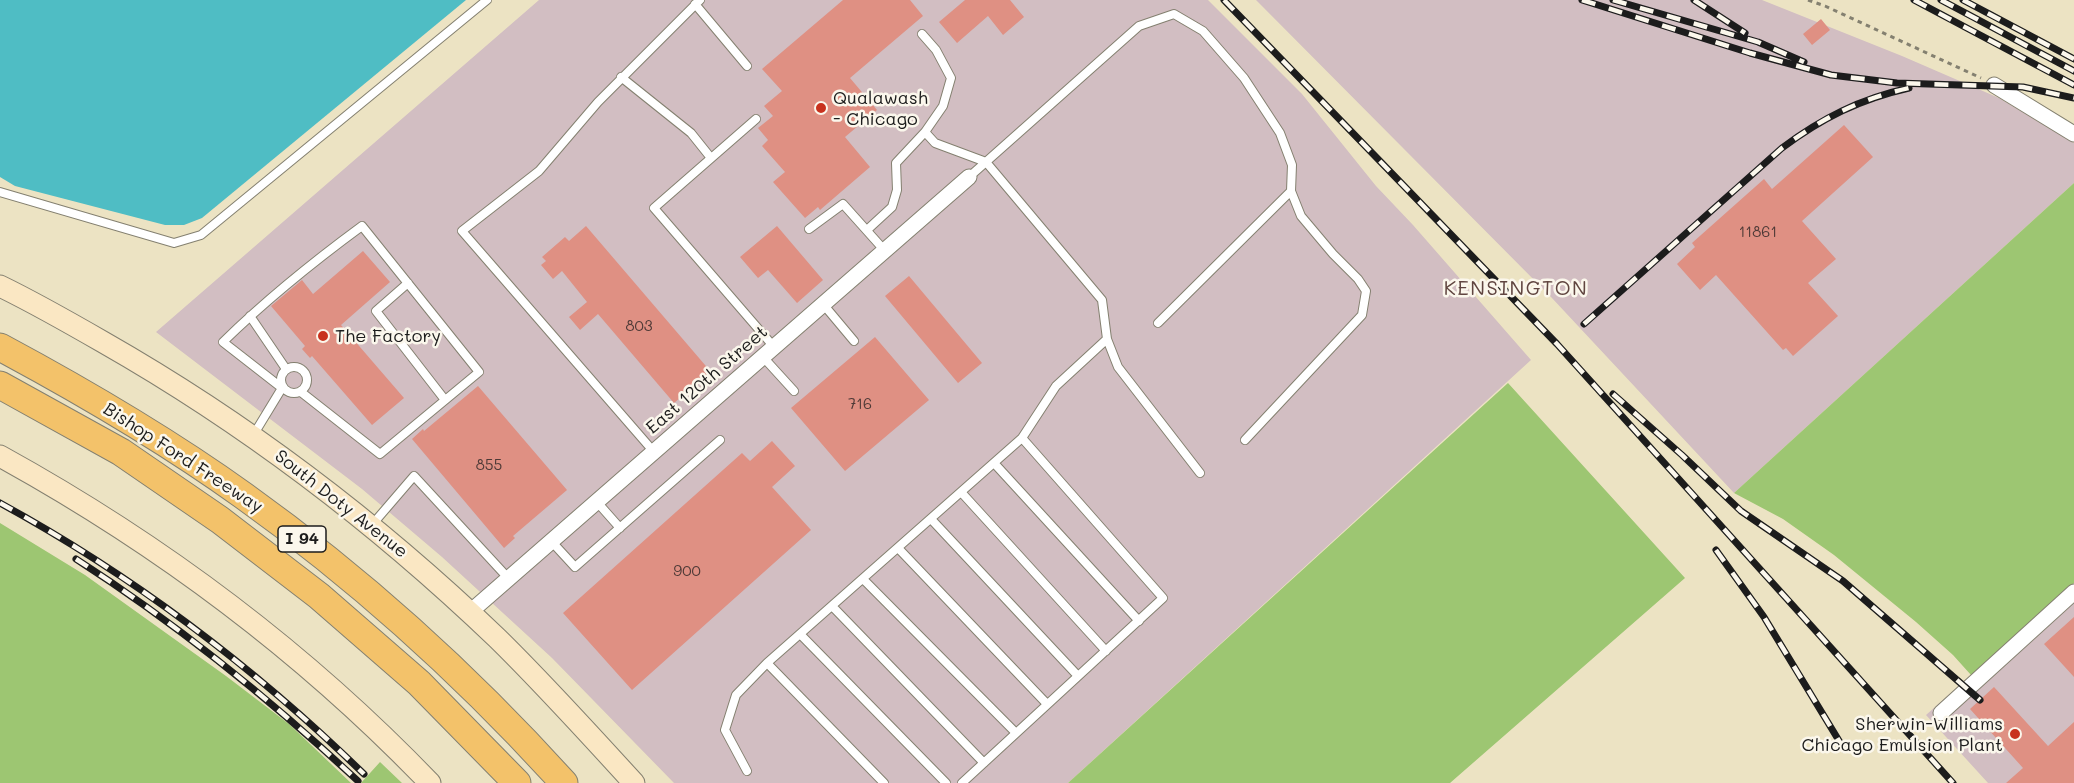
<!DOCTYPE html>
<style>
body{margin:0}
canvas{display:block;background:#ece3c3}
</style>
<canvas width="2074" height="783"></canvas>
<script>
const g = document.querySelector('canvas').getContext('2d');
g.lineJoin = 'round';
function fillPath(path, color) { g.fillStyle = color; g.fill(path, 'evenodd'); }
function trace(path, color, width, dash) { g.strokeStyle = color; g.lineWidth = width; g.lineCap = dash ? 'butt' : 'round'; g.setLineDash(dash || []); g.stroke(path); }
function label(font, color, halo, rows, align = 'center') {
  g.font = font + ' Mali,sans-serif'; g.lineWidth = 5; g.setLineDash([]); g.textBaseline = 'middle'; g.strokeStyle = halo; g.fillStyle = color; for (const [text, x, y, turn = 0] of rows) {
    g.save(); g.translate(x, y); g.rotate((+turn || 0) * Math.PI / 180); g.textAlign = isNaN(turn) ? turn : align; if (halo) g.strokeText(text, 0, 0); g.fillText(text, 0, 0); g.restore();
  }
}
fillPath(new Path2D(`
 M539 0H1208L1302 94 1376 186 1413 225 1531 360 1068 783H674L552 658 442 557 362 489 156 332Z
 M1256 0H1762L1902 56 1999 98 2074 143V183L1734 493 1551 297Z
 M2074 583V783H1988L1926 715Z`), '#d2bec2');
fillPath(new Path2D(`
 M2074 183V583L1971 675 1953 655 1916 622 1834 555 1783 519 1734 493Z
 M1508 383 1685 578 1450 783H1068Z
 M0 523 85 575 226 676 289 724 351 783H0Z
 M380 762 402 783H361Z`), '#9dc672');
fillPath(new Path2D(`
 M0 0H466L202 218 184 225H165L15 186 0 177Z`), '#4fbdc4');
fillPath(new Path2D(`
 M843 0H910L923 16 850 78 877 110 845 137 870 167 820 210 818 207 805 218 773 182 785 172 762 146 768 140 758 128 773 116 764 106 782 91 762 69Z
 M965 0H1010L1024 17 1003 35 988 16 957 43 939 22Z
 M1821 19 1830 30 1812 45 1803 34Z
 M1844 125 1873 157 1802 221 1836 259 1808 283 1838 316 1793 356 1786 348 1783 350 1716 275 1700 290 1677 264 1695 247 1692 243 1764 179 1772 189Z
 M586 226 711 372 674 403 598 314 580 330 569 317 587 302 562 271 553 279 541 265 546 261 542 257 565 237 569 241Z
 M777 226 823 280 797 303 768 270 758 278 740 257Z
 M363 251 390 282 341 325 404 398 372 425 312 356 310 358 302 349 305 346 271 306 302 280 313 294Z
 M909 276 982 363 958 383 885 296Z
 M875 337 929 400 845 471 791 408Z
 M478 386 567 490 513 536 515 538 504 548 412 439 423 429 424 431Z
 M772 441 795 466 772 487 811 530 632 690 563 613 742 453 750 461Z
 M2074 617V677L2044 644Z
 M1994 687 2048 746 2074 722V783H2006L2023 768 1970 709Z`), '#df9083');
const lane = new Path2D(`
 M695 4 747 66
 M621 77 691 133 711 158
 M756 119 654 208 774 347
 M925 132 935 143 986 162 1102 300 1107 339 1118 367 1200 473
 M969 177 1139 26 1174 14 1203 31 1244 78 1280 133 1292 165 1291 191 1301 216 1333 254 1358 279 1366 291 1362 315 1245 440
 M0 192 174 243 201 235 487 0
 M809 229 843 204 885 251
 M867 230 892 207 897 190 896 163 925 132 943 106 951 78 936 50 922 34
 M408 283 376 311 445 400
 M823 304 854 341
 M250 316 286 369
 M1158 323 1291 191
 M763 357 794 391
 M281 380a13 13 0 1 1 26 0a13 13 0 1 1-26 0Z
 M254 434 282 388 223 342C267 299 313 262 362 226L479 372 380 454 301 392
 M654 452 462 231 539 171 598 102 700 0
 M994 463 1139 621
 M961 492 1106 651
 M597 502 620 528
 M931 519 1078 676
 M371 526 414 476 509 579
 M552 542 575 567 720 440
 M898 548 1047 704
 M863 579 1016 733
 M832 606 984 763
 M800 634 946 783
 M767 663 884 783
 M747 771 725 730 736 695 767 663 1022 438 1056 386 1107 339
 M962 783 1163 598 1022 438`);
const street = new Path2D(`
 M1994 85 2074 134
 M469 613 969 177
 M1941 713 2074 592`);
const secondary = new Path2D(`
 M0 286C35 303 70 323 103 342 247 424 378 524 497 638 544 684 589 734 634 783
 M0 456C158 543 305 653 430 783`);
const highway = new Path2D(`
 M0 347C84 392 166 440 244 496 360 579 468 677 564 783
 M0 385 121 452 220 520 319 596 419 683 517 783`);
trace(lane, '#848070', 10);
trace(street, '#848070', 17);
trace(secondary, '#848070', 23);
trace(highway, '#848070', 29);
trace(new Path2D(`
 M1808 0 1825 6 1981 78`), '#848070', 3, [4.5, 4.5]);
trace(lane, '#fff', 8);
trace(street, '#fff', 15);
trace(secondary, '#fae7c3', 21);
trace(highway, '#f3c26a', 27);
const rail = new Path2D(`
 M1224 0 1557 344 1953 783
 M1582 0 1750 53 1831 75 1897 83 2023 87 2074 98
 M1613 0 1758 42 1804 62
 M1694 0 1745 33
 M1914 0 2074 85
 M1941 0 2074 71
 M1963 0 2074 59
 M1584 324 1782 148C1822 118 1860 99 1909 88
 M1613 394 1682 455 1741 511 1843 581 1980 700
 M0 503C132 575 256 669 364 774
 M1716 550 1764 617 1844 749
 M76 559C177 624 270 699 358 781`);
trace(rail, '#1c1c1c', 7);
trace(rail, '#fbf7ec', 4.5, [14]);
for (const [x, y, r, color] of [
 [821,108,6,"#c8321e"],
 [323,336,6,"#c8321e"],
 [2015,734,6,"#c8321e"]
]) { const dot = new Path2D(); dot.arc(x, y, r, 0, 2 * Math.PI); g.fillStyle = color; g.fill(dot); trace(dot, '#fbf7ec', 2); }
label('15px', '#4d3936', null, [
 ["11861",1758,232],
 ["803",639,326],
 ["716",860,404],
 ["855",489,465],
 ["900",687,571]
]);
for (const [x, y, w] of [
 [302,539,48]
]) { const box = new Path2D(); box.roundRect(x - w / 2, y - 13, w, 26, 4.5); g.fillStyle = '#fbf7ec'; g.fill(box); trace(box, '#1c1c1c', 1.5); }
label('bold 16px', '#1c1c1c', null, [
 ["I 94",302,539]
]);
label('18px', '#1c1c1c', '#fbf7ec', [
 ["Qualawash",833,98],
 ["- Chicago",833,119],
 ["The Factory",335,336],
 ["Sherwin-Williams",2003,724,"right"],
 ["Chicago Emulsion Plant",2003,745,"right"]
], 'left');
label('18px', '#1c1c1c', '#fbf7ec', [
 ["East 120th Street",707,380,-41],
 ["Bishop Ford Freeway",183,458,33],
 ["South Doty Avenue",341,504,38]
]);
g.letterSpacing = '1.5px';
label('20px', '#604540', '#fbf7ec', [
 ["KENSINGTON",1516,289]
]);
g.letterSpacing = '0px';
</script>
